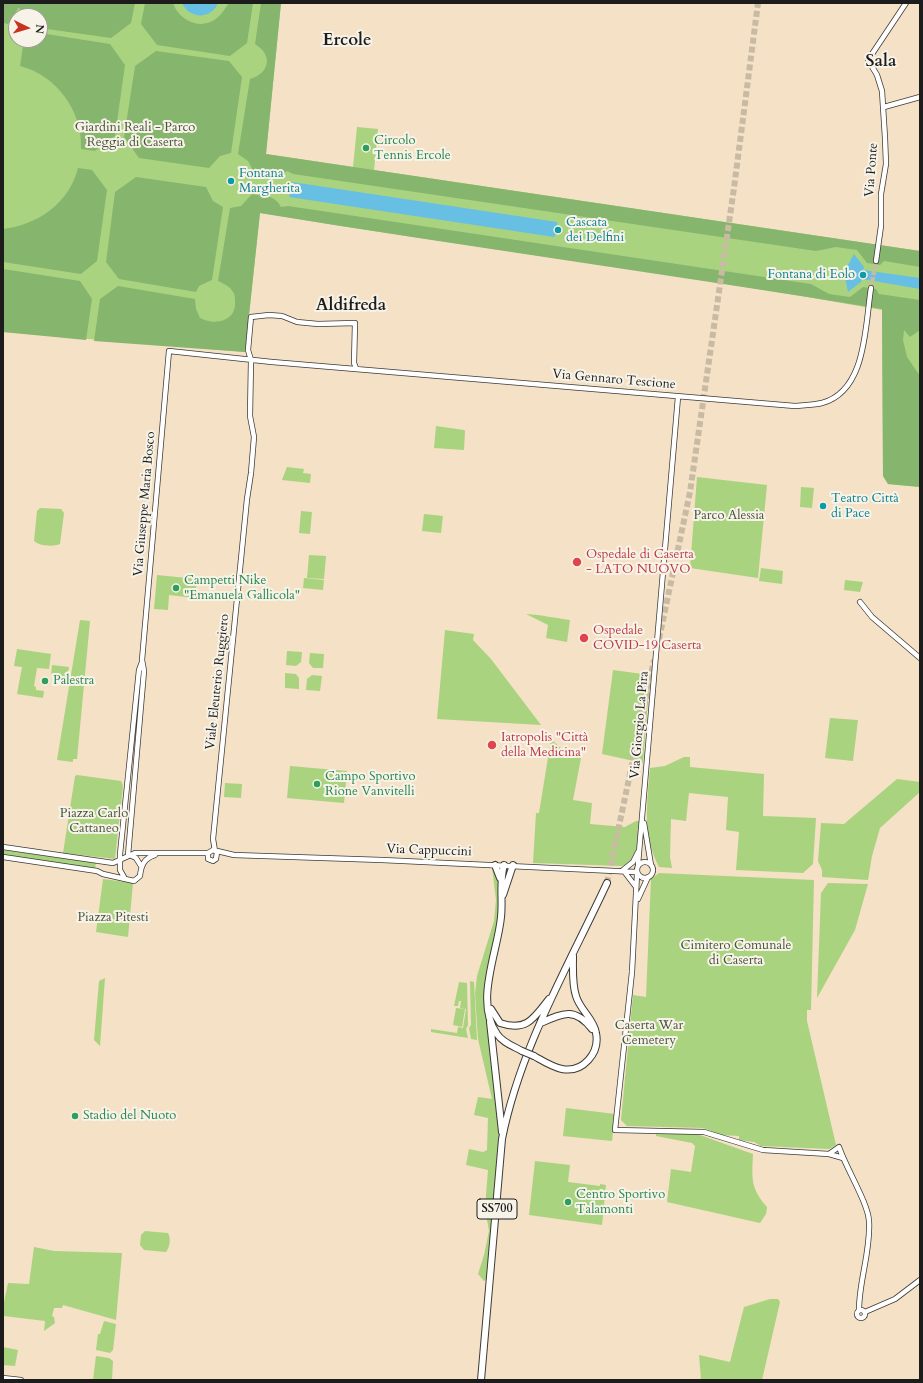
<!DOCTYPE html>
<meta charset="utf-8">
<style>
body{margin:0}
#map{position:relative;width:923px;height:1383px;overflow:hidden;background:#f4e1c6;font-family:Cardo,serif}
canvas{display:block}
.frame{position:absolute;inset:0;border:4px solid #1c1c1c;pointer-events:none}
.north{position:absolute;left:8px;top:8px;width:40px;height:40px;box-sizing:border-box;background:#f7f3e8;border:1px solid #9f9d96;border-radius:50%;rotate:95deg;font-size:11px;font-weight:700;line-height:16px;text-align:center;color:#1c1c1c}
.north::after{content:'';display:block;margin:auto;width:14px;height:18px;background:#c8321e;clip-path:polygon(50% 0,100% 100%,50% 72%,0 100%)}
</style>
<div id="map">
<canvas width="923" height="1383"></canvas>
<div class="frame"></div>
<div class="north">N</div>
</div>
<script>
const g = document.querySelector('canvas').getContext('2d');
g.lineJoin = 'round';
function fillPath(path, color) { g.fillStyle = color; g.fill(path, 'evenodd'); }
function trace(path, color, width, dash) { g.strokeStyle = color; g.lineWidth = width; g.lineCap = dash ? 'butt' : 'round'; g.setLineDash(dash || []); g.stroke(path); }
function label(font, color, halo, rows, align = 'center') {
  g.font = font + ' Cardo,serif'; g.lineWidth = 4; g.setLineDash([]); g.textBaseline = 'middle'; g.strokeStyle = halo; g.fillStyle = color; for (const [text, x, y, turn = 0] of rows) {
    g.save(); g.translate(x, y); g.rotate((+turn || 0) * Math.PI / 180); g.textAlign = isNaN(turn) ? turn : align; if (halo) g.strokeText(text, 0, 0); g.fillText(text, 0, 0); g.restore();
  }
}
fillPath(new Path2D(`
 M3 3H281L266 154 353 167 357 127 378 129 374 170 920 251V487L888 484 883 476 882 310C675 273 467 247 260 213L245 352 3 332ZM16 16H40V40H16Z
 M436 426 464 430 465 431 464 450 434 448Z
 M287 467 304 469 303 473 311 474 310 483 282 480Z
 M697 477 767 485 758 578 690 568Z
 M801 487 814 488 812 508 800 507Z
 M40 508 61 509 64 513 60 544C53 547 39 546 34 541L37 511Z
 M301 511 312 512 310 534 299 533Z
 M424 514 443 516 441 533 422 531Z
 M309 555 326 556 324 579 307 578Z
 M761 568 783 571 782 584 759 581Z
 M157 575 197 579 195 598 169 595 168 610 154 609Z
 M304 578 324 580 323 590 303 588Z
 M845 580 863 582 860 592 844 590Z
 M526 614C542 615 555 618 570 620L567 642 546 638 548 625Z
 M80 620 90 621 77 759H73V762L57 760Z
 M445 630 474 634 473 640 491 659 541 725 437 719Z
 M17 649 51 654 49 669 37 668 34 686 36 687V690L44 691 43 698 17 694 22 667 14 666Z
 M287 651 302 652 301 662 296 666 286 665Z
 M310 653 324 654 323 668H313L309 663Z
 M52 665 69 667 67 678 51 676Z
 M613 670 650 675 643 763 602 754Z
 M285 673 296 674 299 678V689L285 688Z
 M312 675 322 676 320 691 306 690 307 679Z
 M830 718 858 720 853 761 825 758Z
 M551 739 567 754 581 758 573 800 592 803 590 824 625 827 636 821H640C638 836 639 860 622 866L533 863 536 813H539Z
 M684 757H690V767L764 774 763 816 816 818 813 864 803 873 736 870 739 832 726 830 728 797 689 793 686 821 671 819 670 857 672 868 659 867C642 834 647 805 650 768L665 766Z
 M290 766 347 771 344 803 287 798Z
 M77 775 121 781 123 786 115 859 63 853 75 776Z
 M897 779 920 782V792L880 828 872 856 868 880 822 877V870L818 861 821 823 844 824Z
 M225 783 242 784 241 798 224 797Z
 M3 850 96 863 95 869 3 855Z
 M492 867C512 886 485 970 484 996L499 1126 497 1183 487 1279 484 1281 478 1274 484 1255 489 1231 485 1208 488 1170 466 1165 469 1149 483 1152 487 1150 488 1118 474 1115 478 1097 492 1099 478 1039 475 994 477 976 494 921 496 900Z
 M659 873 814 880 811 1010H807V1021L836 1145 829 1149 761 1146 754 1142 739 1140V1136L722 1135 703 1128 627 1126 621 1120 633 995 646 997 651 879Z
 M103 879 133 883 128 937 96 932Z
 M828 883 868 884 855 930 817 998 821 893Z
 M105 978 100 1046 94 1040 99 981Z
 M470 981 474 982 477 1040 471 1039 469 1028 471 1025Z
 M459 982 467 983 468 1025 466 1029 468 1038 431 1032V1029L457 1033 458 1027 463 1028 466 1009 460 1008 461 1001H459L458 1006H454Z
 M456 1008 465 1009 462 1027 453 1025Z
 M566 1108 615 1114 612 1141 563 1136Z
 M656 1133 697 1134 753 1154C752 1178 750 1188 767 1207L766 1214 760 1223 667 1202 671 1169 691 1172 695 1146 692 1143 656 1136Z
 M535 1161 570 1165 568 1182 600 1186V1184L606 1185 602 1225 529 1215Z
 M145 1231 168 1233C171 1238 170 1247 166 1252L144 1250 140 1245 141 1235Z
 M34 1247 54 1251 122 1253 116 1320 63 1305 62 1308H54L52 1316 54 1317 55 1323 44 1331 45 1321 4 1316 3 1318V1307L8 1283 29 1284Z
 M770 1299H778L780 1302 762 1380H701L699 1355 730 1362 744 1307Z
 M104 1321 116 1324 113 1350 110 1353 96 1350 98 1334H100Z
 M3 1347 18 1350 15 1366 3 1365Z
 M96 1356 109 1358 113 1361 112 1380H93Z`), '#a9d37f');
fillPath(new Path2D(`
 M3 3H135L131 23 111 38 40 28V16H22L19 7 8 24 3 23Z
 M145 3H173C179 21 201 31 217 18 222 14 225 8 229 3H253L247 43 230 56 157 45 141 24Z
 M261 3H281L266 154 920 251V267L884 261 880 265 867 263 857 250 836 247 816 251 293 174 287 171C276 181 268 175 255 174L248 161 238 154 250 79C270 73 273 55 255 44Z
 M40 33 110 44 125 65 115 136 95 151 81 149C83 111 56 75 20 66L24 40H40Z
 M156 51 229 61 242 77 231 153 220 156 209 168 139 158 124 137 135 66Z
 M78 168 92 170 107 190 97 261 81 274 3 262V229C37 225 69 204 78 168Z
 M136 177 206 187 213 201 223 207 212 280 199 286 196 292 119 279 106 262 115 192Z
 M252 194C265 197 274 194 281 207L288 206 811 284 829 294 850 297 863 287 876 289 879 294 920 300V330L910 337 904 330 903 340 907 357 920 376V487L888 484 883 476 882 309C675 275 467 247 260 213L245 352 94 341 100 299 118 286 195 299 196 309 200 318C215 326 237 321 235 301 235 298 235 294 233 292 230 286 224 284 218 281L230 208 241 206Z
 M3 269 80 281 92 299 86 340 3 332Z`), '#86b56e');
fillPath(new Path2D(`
 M182 3H218C211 20 189 19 182 3Z
 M292 182 557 222 558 230 554 237 289 197 290 194 285 189 291 185Z
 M854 254 864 267 863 270 920 278V289L862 279 861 282 848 292 844 272Z`), '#67bfe4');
trace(new Path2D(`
 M871 288 876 261`), '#c9baa4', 4.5, [4.5, 2]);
trace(new Path2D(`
 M659 639 690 492 734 188 758 3
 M607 883 654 660`), '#c9baa4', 6, [6, 3]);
const tertiary = new Path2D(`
 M884 107 920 97
 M876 261 881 226V194L886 164 885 138 882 91 877 75 868 60 906 3
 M860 602 872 617 920 658
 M644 823 651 865
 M3 847 113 863 135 853H208
 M215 851 213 839 247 499 251 473 254 437 250 416 251 360 248 350 251 317 269 315 282 316 297 322 318 324 355 323 354 363 356 368
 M217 852 216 859 213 861 208 859V853L213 850 234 855 382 860 636 872
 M128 855 144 671 142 660 169 351 272 362 795 406C804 405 814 405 822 403 867 391 865 325 871 288
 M130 855 136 858 141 866
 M3 857 97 871 103 874 134 881 140 876C141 866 144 858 155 855
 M637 870a8 8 0 1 1 16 0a8 8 0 1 1-16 0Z
 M638 864 678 397
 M623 870 633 862 638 852
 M623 870 636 887
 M637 874 632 972 615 1130 704 1132 763 1150 829 1154 843 1158
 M124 877 120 870V854L139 670 142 662
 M638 899 648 877
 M829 1154 839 1147C846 1168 868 1203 869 1221 871 1251 859 1280 859 1310
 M857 1314a4 4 0 1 1 8 0a4 4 0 1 1-8 0Z
 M865 1312 895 1299 920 1280
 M3 1378 21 1380`);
const trunk = new Path2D(`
 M495 865 500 878
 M504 865C499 882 503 899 501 917 498 951 474 1002 497 1034 502 1042 513 1046 522 1051
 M503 895 513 865
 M491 1009 500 1023C527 1032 534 1018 549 999
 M490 1022 502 1132
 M541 1023C563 1013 575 1007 592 1029
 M534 1056C543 1061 552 1067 562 1069 583 1073 600 1053 596 1033 594 1019 580 1010 576 996 572 984 573 969 573 956
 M481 1380 502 1139C520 1048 568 967 607 883`);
trace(tertiary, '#3c3a36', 6);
trace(trunk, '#3c3a36', 8);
trace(tertiary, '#fff', 4.5);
trace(trunk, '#fff', 6);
const trunkBridge = new Path2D(`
 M522 1051 534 1056`);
trace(trunkBridge, '#3c3a36', 8, []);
trace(trunkBridge, '#fff', 6);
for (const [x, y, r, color] of [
 [366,148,4,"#2e9e5b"],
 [231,181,4,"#0f9aa8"],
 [558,230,4,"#0f9aa8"],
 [863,275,4,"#0f9aa8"],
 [823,506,4,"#0f9aa8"],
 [577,562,5,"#e0444e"],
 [176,588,4,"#2e9e5b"],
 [584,638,5,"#e0444e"],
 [45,681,4,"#2e9e5b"],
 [492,745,5,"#e0444e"],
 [317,784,4,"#2e9e5b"],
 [75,1116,4,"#2e9e5b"],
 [568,1202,4,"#2e9e5b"]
]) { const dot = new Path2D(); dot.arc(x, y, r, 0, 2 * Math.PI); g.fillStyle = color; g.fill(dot); trace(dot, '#f7f3e8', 1.5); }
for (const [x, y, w] of [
 [497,1209,40]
]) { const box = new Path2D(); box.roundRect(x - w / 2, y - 10, w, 20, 3); g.fillStyle = '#f7f3e8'; g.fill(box); trace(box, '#1c1c1c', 1); }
label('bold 12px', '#1c1c1c', null, [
 ["SS700",497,1209]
]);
label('13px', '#46533a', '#f7f3e8', [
 ["Giardini Reali - Parco",135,128],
 ["Reggia di Caserta",135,143],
 ["Parco Alessia",729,516],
 ["Piazza Carlo",94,814],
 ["Cattaneo",94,829],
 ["Piazza Pitesti",113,918],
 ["Cimitero Comunale",736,946],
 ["di Caserta",736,961],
 ["Caserta War",649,1026],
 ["Cemetery",649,1041]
]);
label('13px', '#27864d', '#f7f3e8', [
 ["Circolo",374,141],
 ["Tennis Ercole",374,156],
 ["Campetti Nike",184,581],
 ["\"Emanuela Gallicola\"",184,596],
 ["Palestra",53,681],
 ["Campo Sportivo",325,777],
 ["Rione Vanvitelli",325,792],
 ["Stadio del Nuoto",83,1116],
 ["Centro Sportivo",576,1195],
 ["Talamonti",576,1210]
], 'left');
label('13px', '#1c1c1c', '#f7f3e8', [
 ["Via Ponte",872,170,-86],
 ["Via Gennaro Tescione",614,380,5],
 ["Via Giuseppe Maria Bosco",145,504,-85],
 ["Viale Eleuterio Ruggiero",218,682,-84],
 ["Via Giorgio La Pira",640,725,-85],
 ["Via Cappuccini",429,851,2]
]);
label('13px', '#0d838f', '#f7f3e8', [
 ["Fontana",239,174],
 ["Margherita",239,189],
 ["Cascata",566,223],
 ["dei Delfini",566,238],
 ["Fontana di Eolo",855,275,"right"],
 ["Teatro Città",831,499],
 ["di Pace",831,514]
], 'left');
label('13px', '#be3a42', '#f7f3e8', [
 ["Ospedale di Caserta",586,555],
 ["- LATO NUOVO",586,570],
 ["Ospedale",593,631],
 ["COVID-19 Caserta",593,646],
 ["Iatropolis \"Città",501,738],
 ["della Medicina\"",501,753]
], 'left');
label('bold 17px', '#1c1c1c', '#f7f3e8', [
 ["Ercole",347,41],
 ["Sala",881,62],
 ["Aldifreda",351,306]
]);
</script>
